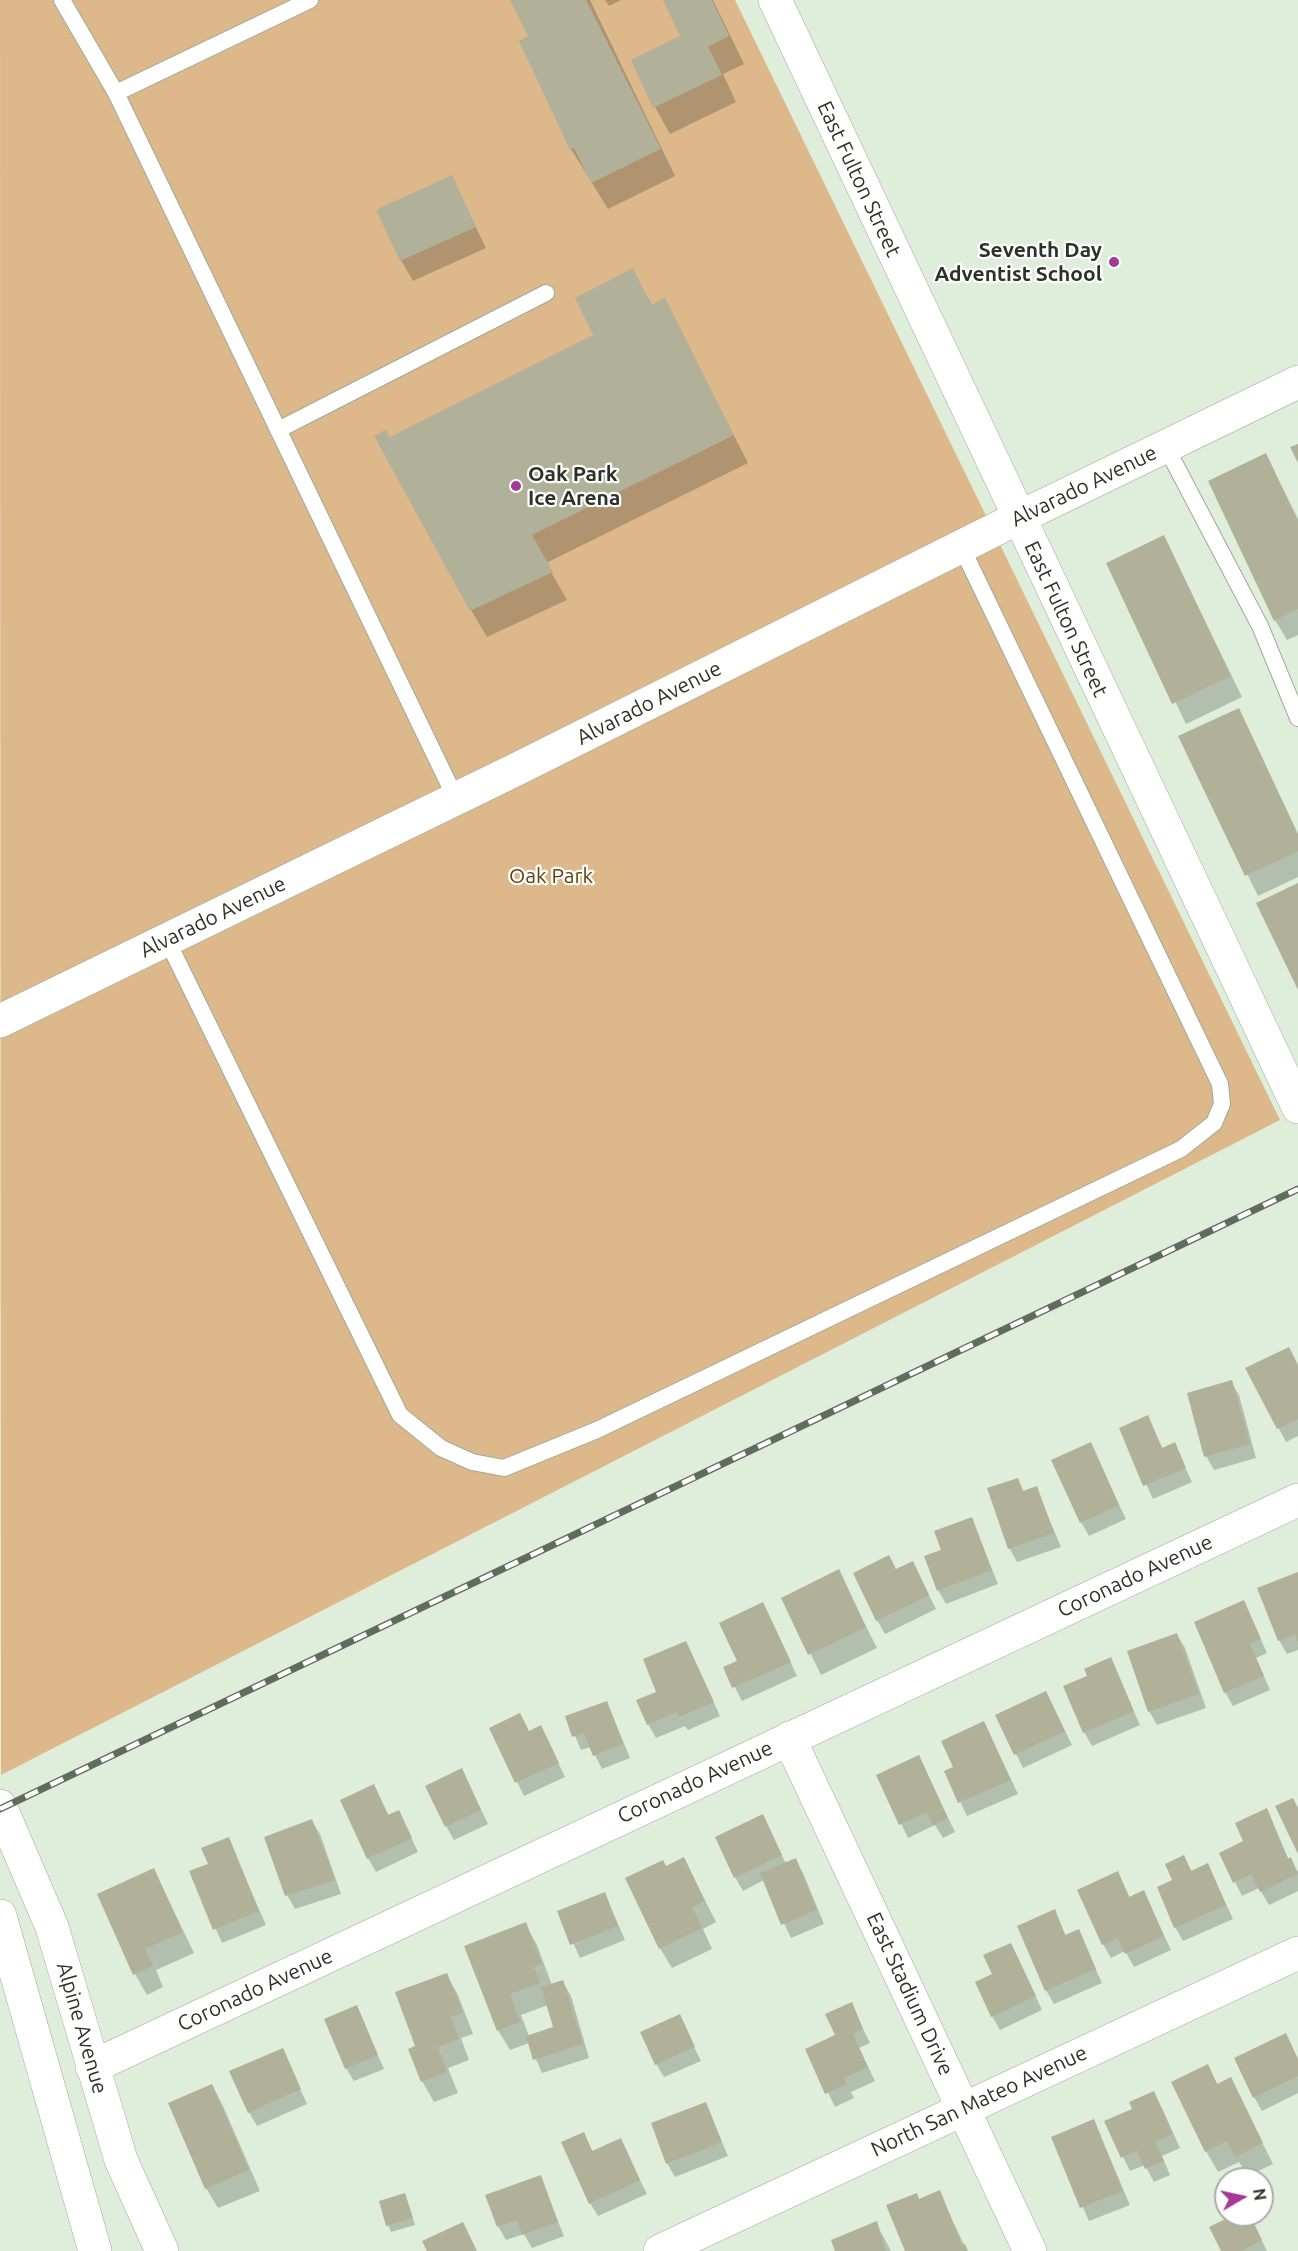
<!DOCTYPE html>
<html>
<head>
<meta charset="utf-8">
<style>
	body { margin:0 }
	#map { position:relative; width:1298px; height:2251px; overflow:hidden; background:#dfeeda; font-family:Ubuntu,sans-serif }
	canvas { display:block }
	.north { position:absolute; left:1214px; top:2167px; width:60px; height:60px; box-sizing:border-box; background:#fff; border:2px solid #abadaa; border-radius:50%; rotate:81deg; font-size:16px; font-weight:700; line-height:24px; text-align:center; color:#2c322a }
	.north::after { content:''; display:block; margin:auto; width:21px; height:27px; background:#a53898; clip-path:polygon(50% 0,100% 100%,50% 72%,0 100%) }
</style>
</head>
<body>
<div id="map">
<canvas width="1298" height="2251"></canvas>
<div class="north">N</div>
</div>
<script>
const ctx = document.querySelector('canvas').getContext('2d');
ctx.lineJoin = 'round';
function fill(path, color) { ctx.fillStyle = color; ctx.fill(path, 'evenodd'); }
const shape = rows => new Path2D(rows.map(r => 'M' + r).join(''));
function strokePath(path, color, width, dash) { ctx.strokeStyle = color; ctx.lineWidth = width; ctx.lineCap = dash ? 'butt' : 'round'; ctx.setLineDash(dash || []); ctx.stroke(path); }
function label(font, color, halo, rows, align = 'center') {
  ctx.font = font + ' Ubuntu,sans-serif'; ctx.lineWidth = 4.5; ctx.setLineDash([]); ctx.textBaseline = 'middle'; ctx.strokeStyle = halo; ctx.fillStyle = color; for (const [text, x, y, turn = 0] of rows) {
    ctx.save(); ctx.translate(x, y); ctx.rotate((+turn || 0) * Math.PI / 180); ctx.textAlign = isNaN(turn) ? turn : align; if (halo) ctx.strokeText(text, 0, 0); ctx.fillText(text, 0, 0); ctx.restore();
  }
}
const green = shape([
	[0,0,735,0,1280,1120,1,1775]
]);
const shadow = shape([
	[512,0,590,0,675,176,608,209,571,149,530,37],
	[605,0,621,0,609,6],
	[665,0,713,0,744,64,723,74,736,102,670,134,655,107,682,37],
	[451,177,486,248,413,281,401,260],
	[632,270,653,307,664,300,748,463,546,563,567,600,487,637,471,610,390,438,595,335],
	[1266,455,1298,519,1298,635,1287,640,1275,620],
	[1164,537,1242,697,1186,724,1108,563],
	[1238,710,1298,837,1298,877,1258,896,1180,737],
	[1298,1365,1298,1436,1286,1442,1247,1369],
	[1231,1382,1239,1395,1256,1458,1214,1470,1206,1456],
	[1147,1417,1163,1449,1174,1444,1192,1482,1153,1499,1121,1429],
	[1090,1444,1126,1519,1089,1536,1081,1522],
	[1017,1479,1024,1492,1036,1488,1061,1547,1017,1562,1010,1549,988,1489],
	[971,1519,998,1584,946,1604,938,1590],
	[838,1571,877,1648,821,1675,783,1598],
	[896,1571,920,1577,936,1609,885,1634,877,1620],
	[1298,1574,1298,1650,1287,1654,1279,1640],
	[1244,1602,1267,1653,1256,1658,1270,1690,1233,1706,1225,1692],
	[770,1618,797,1676,742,1701,725,1668,739,1662],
	[1177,1635,1185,1648,1206,1708,1157,1725,1149,1711],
	[693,1657,720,1716,688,1730,685,1726,656,1738,648,1724,658,1693],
	[1110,1659,1140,1725,1092,1746,1084,1732,1089,1676],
	[1046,1692,1072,1745,1023,1768,997,1716],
	[607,1702,630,1758,602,1769,591,1747,581,1750,567,1717],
	[984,1723,1018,1794,967,1816,946,1772,955,1768],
	[491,1729,530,1732,548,1741,565,1777,524,1796],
	[918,1757,955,1832,943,1838,935,1825,908,1838,878,1775],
	[469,1784,488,1824,454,1840,446,1826],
	[374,1786,389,1816,399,1812,418,1852,376,1872,368,1858],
	[1266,1810,1289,1860,1298,1872,1298,1891,1269,1905,1259,1888,1242,1896,1221,1854,1245,1842],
	[763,1816,786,1864,795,1860,803,1873,824,1924,791,1938,764,1880,743,1891,735,1877],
	[312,1821,320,1834,341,1894,295,1909,287,1895],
	[228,1839,266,1925,222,1943,191,1872,210,1864],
	[1184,1857,1192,1872,1208,1865,1233,1919,1183,1941,1175,1927,1174,1881],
	[684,1859,716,1922,703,1929,712,1949,672,1968,660,1948,665,1867],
	[154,1870,194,1953,156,1970,163,1987,147,1995,135,1974],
	[1118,1873,1130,1898,1144,1892,1171,1950,1134,1967,1125,1951,1111,1958,1103,1944],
	[605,1894,625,1940,580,1958,559,1912],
	[1054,1911,1066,1936,1078,1931,1102,1983,1054,2004,1046,1990],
	[525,1924,537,1945,552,1985,563,1982,571,1996,589,2058,542,2073,529,2043,510,2050,498,2030],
	[548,2005,554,2028,529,2036,521,2015],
	[1018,1958,1042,2010,1000,2030,992,2016,994,1975],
	[446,1974,458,1995,473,2034,461,2038,469,2060,448,2068,458,2093,434,2102,422,2081,417,2047],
	[851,2004,870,2043,859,2048,875,2081,851,2092,854,2098,835,2107,807,2049,837,2036],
	[356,2007,384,2069,354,2081,346,2068],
	[679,2016,701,2061,664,2077,656,2064],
	[282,2050,307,2104,257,2126,249,2112],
	[1298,2059,1298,2093,1262,2111,1254,2097],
	[1207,2066,1218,2085,1230,2079,1273,2164,1248,2176,1239,2162,1218,2172,1206,2151],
	[212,2085,223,2106,260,2191,218,2208,206,2188],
	[705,2103,728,2156,675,2177,667,2163],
	[1161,2106,1180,2148,1162,2156,1170,2175,1154,2182,1145,2165,1130,2171,1106,2122],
	[1094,2121,1130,2205,1089,2221,1053,2138],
	[584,2134,593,2152,620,2140,647,2194,598,2216,590,2203],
	[540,2177,564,2236,532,2248,524,2234,506,2240,498,2226],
	[939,2192,967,2251,906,2251,919,2200],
	[405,2195,415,2225,391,2232,388,2225],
	[1237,2215,1249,2215,1267,2251,1222,2251],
	[876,2223,891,2251,837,2251]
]);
const building = shape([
	[510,0,586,0,661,149,591,183,574,148,570,150,519,41,528,36],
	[663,0,712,0,729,36,708,47,722,75,653,108,631,60,680,36],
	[452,175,476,227,400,261,376,210],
	[633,268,651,305,665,298,734,435,532,535,553,572,470,611,374,436,386,430,390,437,593,335,575,298],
	[1298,444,1298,463,1290,447],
	[1266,453,1298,521,1298,609,1274,621,1208,481],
	[1164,535,1231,676,1172,704,1106,563],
	[1239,708,1298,834,1298,851,1245,876,1178,736],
	[1298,883,1298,990,1256,903],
	[1289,1347,1298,1365,1298,1419,1277,1429,1245,1368],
	[1232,1380,1250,1444,1204,1457,1187,1393],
	[1148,1415,1162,1448,1175,1442,1186,1468,1143,1486,1119,1428],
	[1091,1442,1119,1505,1080,1523,1051,1460],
	[1018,1478,1023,1491,1037,1486,1054,1533,1008,1549,987,1488],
	[972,1517,992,1570,937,1591,924,1556,941,1550,934,1531],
	[889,1555,896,1569,913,1561,929,1595,876,1621,853,1573],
	[839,1569,866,1627,808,1655,781,1598],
	[1298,1572,1298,1642,1295,1634,1278,1641,1257,1588],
	[1244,1600,1261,1639,1250,1644,1264,1676,1224,1693,1194,1622],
	[763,1602,791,1662,732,1688,723,1667,737,1661,719,1623],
	[1177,1633,1199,1694,1148,1712,1127,1651],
	[686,1641,714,1702,679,1717,677,1712,647,1725,636,1700,656,1692,643,1659],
	[1111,1657,1134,1711,1083,1733,1063,1686,1087,1676,1084,1669],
	[1046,1691,1065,1731,1014,1755,995,1715],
	[607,1701,623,1744,593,1756,584,1733,572,1737,565,1716],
	[520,1713,529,1731,541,1725,559,1763,515,1783,489,1728],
	[984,1721,1011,1780,958,1803,944,1771,953,1767,941,1741],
	[919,1755,948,1818,933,1825,927,1812,899,1825,876,1775],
	[462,1768,481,1810,445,1827,425,1786],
	[374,1784,388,1815,399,1810,412,1838,367,1859,340,1800],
	[1293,1798,1298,1808,1298,1854,1275,1806],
	[1267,1808,1288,1859,1291,1857,1298,1874,1260,1892,1251,1874,1233,1883,1219,1853,1243,1841,1235,1823],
	[763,1814,782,1855,734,1878,715,1837],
	[312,1819,335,1880,285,1896,264,1837],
	[229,1837,259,1911,213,1930,189,1871,208,1864,201,1848],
	[1184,1855,1191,1871,1208,1863,1226,1905,1174,1928,1157,1887,1172,1880,1165,1864],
	[684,1857,705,1901,692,1907,702,1928,659,1949,625,1878,663,1860,666,1866],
	[796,1858,817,1910,781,1925,760,1873],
	[154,1868,183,1932,145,1949,153,1966,133,1975,97,1894],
	[1118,1871,1129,1897,1144,1890,1164,1936,1125,1954,1118,1938,1102,1945,1077,1890],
	[605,1892,618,1926,570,1945,557,1911],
	[1055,1909,1065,1935,1079,1929,1096,1969,1045,1991,1017,1926],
	[526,1922,542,1964,534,1967,540,1983,510,1994,520,2022,497,2031,464,1946],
	[1011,1943,1036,1996,991,2017,975,1982,992,1974,983,1955],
	[447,1973,463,2013,451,2017,459,2039,438,2047,447,2072,421,2082,408,2049,415,2046,395,1992],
	[563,1980,583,2044,533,2060,526,2036,553,2027,541,1987],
	[852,2002,863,2029,853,2034,868,2067,844,2078,847,2084,825,2094,805,2049,835,2035,825,2014],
	[357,2005,378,2055,345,2069,324,2019],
	[680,2014,695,2047,655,2065,640,2032],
	[1286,2033,1298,2059,1298,2076,1253,2098,1234,2058],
	[283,2048,301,2089,248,2113,229,2071],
	[1208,2064,1217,2084,1231,2077,1263,2143,1235,2157,1227,2141,1205,2152,1171,2082],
	[212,2084,249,2170,205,2189,168,2103],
	[1154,2091,1173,2134,1155,2142,1164,2161,1145,2169,1137,2151,1121,2158,1104,2121,1132,2109,1129,2102],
	[706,2102,722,2142,666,2164,651,2123],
	[1094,2119,1123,2191,1080,2208,1051,2137],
	[584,2132,592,2151,621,2138,640,2180,589,2204,561,2142],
	[541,2175,558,2222,522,2235,517,2220,497,2227,485,2195],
	[940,2190,962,2245,965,2244,968,2251,905,2251,886,2205,917,2193,919,2199],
	[405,2193,413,2218,386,2226,379,2201],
	[1234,2215,1250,2215,1262,2240,1241,2251,1221,2251,1209,2227],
	[877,2221,886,2251,835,2251,831,2240],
	[463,2222,477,2251,427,2251,422,2241]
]);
const lane = shape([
	[62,0,116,93],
	[310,0,116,93,456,799],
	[278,430,546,293],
	[1166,447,1260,626,1298,718],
	[167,940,400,1415,441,1448,472,1462,504,1468,597,1430,1181,1149,1214,1123,1222,1104,1220,1084,961,546]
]);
const street = shape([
	[775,0,1298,1107],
	[0,1021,517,769,1018,518,1298,382],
	[789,1738,1030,2251],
	[92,2067,1298,1500],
	[660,2251,1298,1953]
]);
const secondary = shape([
	[0,1806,52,1927,121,2160,162,2251],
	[0,1916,95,2251]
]);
const rail = shape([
	[0,1809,1298,1189]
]);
const markers = [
	[1114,262,6,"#a53898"],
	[516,486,6,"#a53898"]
];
const streetNames = [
	["East Fulton Street",859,179,65],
	["Alvarado Avenue",1084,486,-26],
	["East Fulton Street",1066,619,65],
	["Alvarado Avenue",649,703,-27],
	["Alvarado Avenue",213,917,-26],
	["Coronado Avenue",1135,1576,-25],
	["Coronado Avenue",695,1782,-25],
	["Coronado Avenue",255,1990,-25],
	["East Stadium Drive",910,1994,65],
	["Alpine Avenue",82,2028,74],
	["North San Mateo Avenue",979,2101,-25]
];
const poiNames = [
	["Seventh Day",1102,250],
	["Adventist School",1102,274],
	["Oak Park",528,474,"left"],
	["Ice Arena",528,498,"left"]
];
const parkNames = [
	["Oak Park",551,876]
];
fill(green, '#ddb88b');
fill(shadow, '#0003');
fill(building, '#b1b099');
strokePath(lane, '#9dab98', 18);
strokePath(street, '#9dab98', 34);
strokePath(secondary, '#9dab98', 34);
strokePath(lane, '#fff', 16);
strokePath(street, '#fff', 33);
strokePath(secondary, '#fff', 33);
strokePath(rail, '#626b5f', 7);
strokePath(rail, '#fff', 4.5, [14]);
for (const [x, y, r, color] of markers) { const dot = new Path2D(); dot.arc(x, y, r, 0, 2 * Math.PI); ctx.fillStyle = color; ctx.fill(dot); strokePath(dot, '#fff', 2); }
label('21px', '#2c322a', '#fff', streetNames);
label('bold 21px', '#2c322a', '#fff', poiNames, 'right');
label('21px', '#62410e', '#fff', parkNames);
</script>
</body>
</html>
